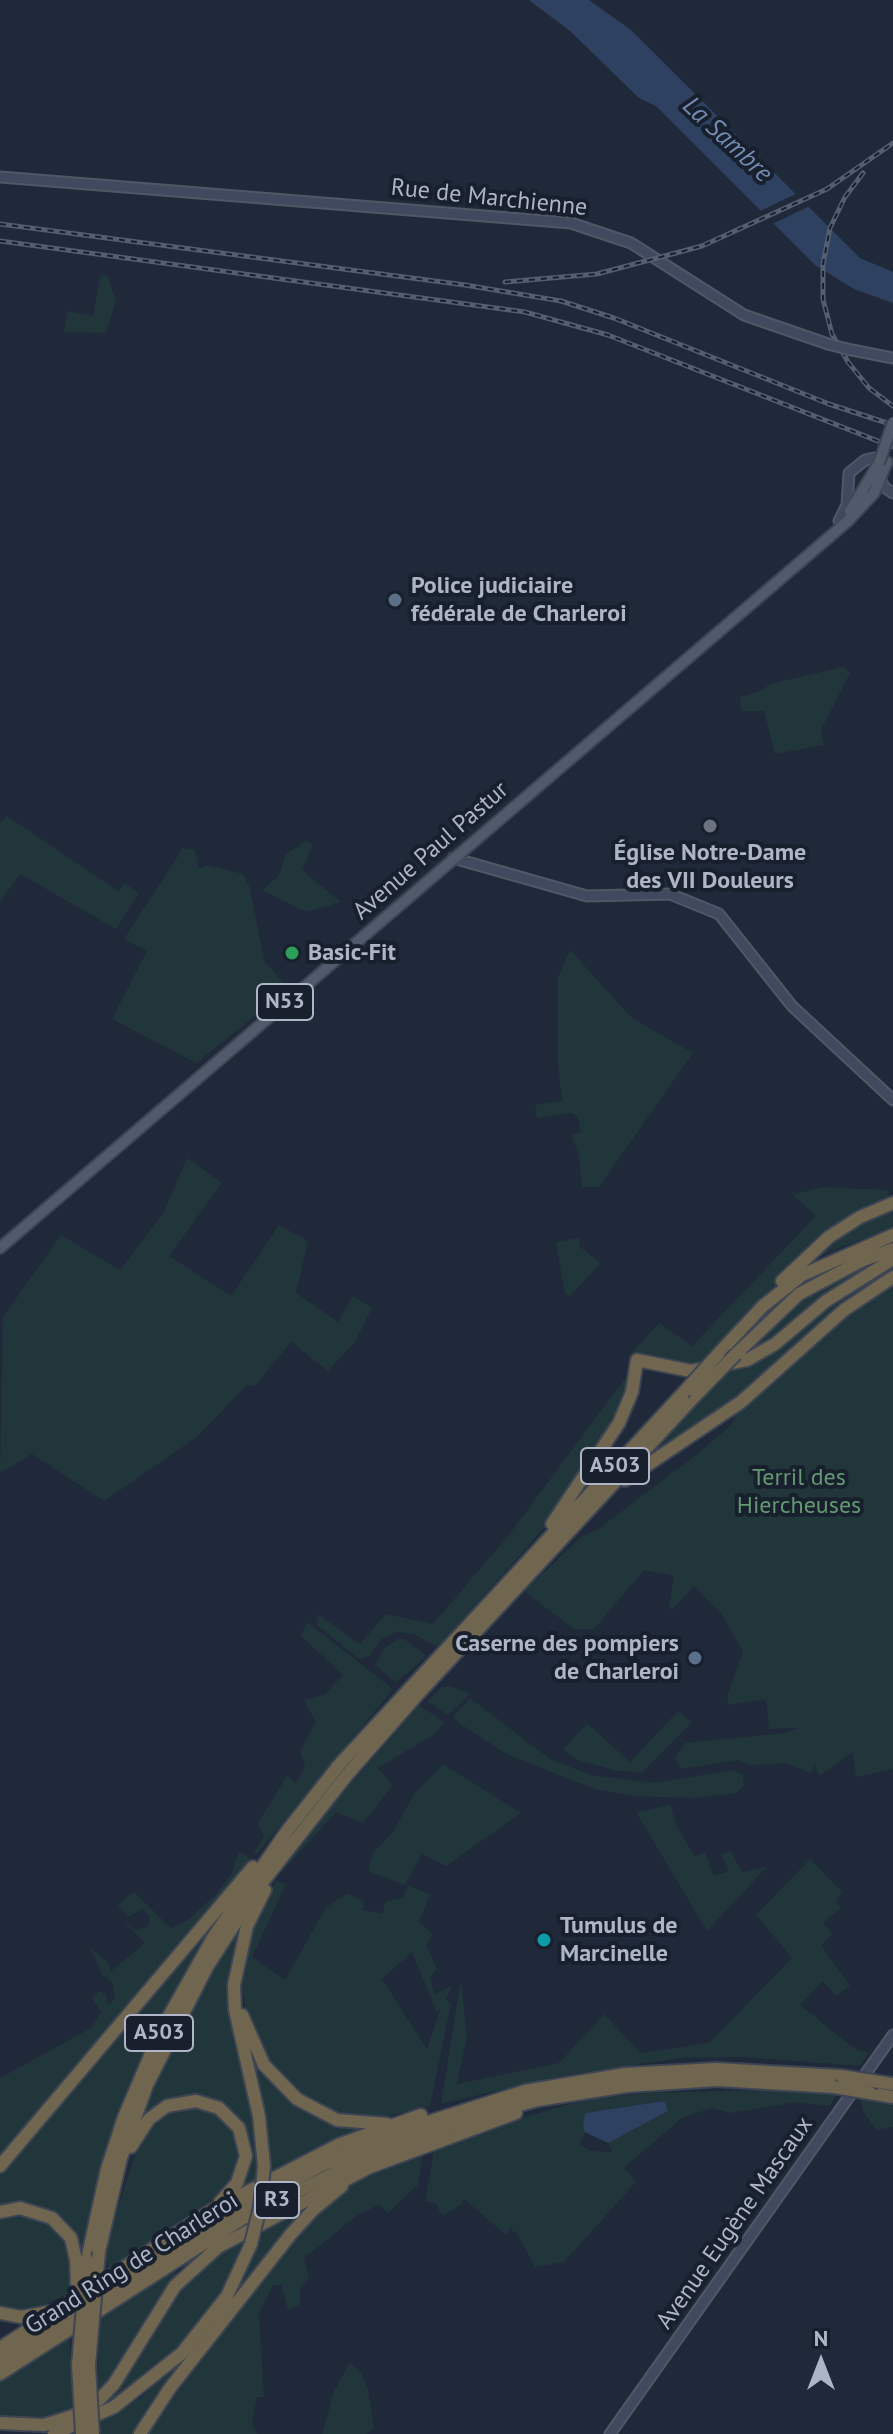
<!DOCTYPE html>
<html>
<head>
<meta charset="utf-8">
<style>
	body { margin:0 }
	#map { position:relative; width:893px; height:2434px; overflow:hidden; background:#1f2939; font-family:"PT Sans",sans-serif }
	canvas { display:block }
	.north { position:absolute; left:781px; top:2322px; width:80px; height:80px; -webkit-text-stroke:6px #18202e; paint-order:stroke; rotate:0deg; font-size:22px; font-weight:700; line-height:32px; text-align:center; color:#adb5c6 }
	.north::after { content:''; display:block; margin:auto; width:28px; height:36px; background:#adb5c6; clip-path:polygon(50% 0,100% 100%,50% 72%,0 100%) }
</style>
</head>
<body>
<div id="map">
<canvas width="893" height="2434"></canvas>
<div class="north">N</div>
</div>
<script>
const ctx = document.querySelector('canvas').getContext('2d');
ctx.lineJoin = 'round';
function fill(path, color) { ctx.fillStyle = color; ctx.fill(path, 'evenodd'); }
const shape = rows => new Path2D(rows.map(r => 'M' + r).join(''));
function strokePath(path, color, width, dash) { ctx.strokeStyle = color; ctx.lineWidth = width; ctx.lineCap = dash ? 'butt' : 'round'; ctx.setLineDash(dash || []); ctx.stroke(path); }
function label(font, color, halo, rows, align = 'center') {
  ctx.font = font + ' "PT Sans",sans-serif'; ctx.lineWidth = 8; ctx.setLineDash([]); ctx.textBaseline = 'middle'; ctx.strokeStyle = halo; ctx.fillStyle = color; for (const [text, x, y, turn = 0] of rows) {
    ctx.save(); ctx.translate(x, y); ctx.rotate((+turn || 0) * Math.PI / 180); ctx.textAlign = isNaN(turn) ? turn : align; if (halo) ctx.strokeText(text, 0, 0); ctx.fillText(text, 0, 0); ctx.restore();
  }
}
const green = shape([
	[101,275,108,277,116,300,106,333,64,332,68,311,93,316],
	[843,667,850,673,821,730,824,745,775,754,764,711,741,711,740,697,761,691,770,684],
	[7,816,118,891,125,883,139,893,116,929,20,874,0,902,0,823],
	[307,840,313,845,302,870,341,902,306,912,262,890,279,876,285,855],
	[183,848,195,850,199,869,207,865,243,874,249,886,265,962,289,989,196,1063,112,1019,147,951,124,939],
	[570,950,632,1018,693,1053,599,1187,582,1187,579,1156,571,1134,581,1132,578,1117,572,1113,537,1118,535,1105,562,1101,558,1064,558,977],
	[187,1158,222,1183,169,1256,231,1296,279,1225,308,1241,296,1293,338,1322,353,1296,372,1308,355,1342,328,1371,291,1342,255,1386,247,1385,197,1437,104,1501,32,1454,0,1473,3,1317,61,1235,120,1270,164,1212],
	[821,1187,888,1190,890,1199,809,1249,698,1366,629,1356,659,1323,692,1346,816,1216,793,1195],
	[893,1209,893,1229,830,1251,805,1267,818,1252,856,1224],
	[580,1238,579,1246,601,1263,570,1296,565,1294,556,1242],
	[893,1253,778,1338,743,1356,807,1294],
	[893,1263,893,1272,860,1292,738,1400,634,1469,730,1370,753,1363,866,1277],
	[893,1277,893,1769,856,1777,853,1752,819,1776,815,1764,810,1773,787,1763,752,1765,738,1760,681,1769,675,1758,685,1743,784,1733,800,1728,769,1729,766,1699,729,1705,727,1696,743,1652,722,1615,694,1586,672,1610,669,1607,674,1576,644,1570,594,1629,574,1629,524,1591,582,1536,597,1530,695,1456,731,1425,741,1402],
	[624,1380,630,1382,624,1409,580,1477,543,1529,443,1642,435,1646,414,1634,395,1632,382,1639,370,1656,359,1659,317,1625,317,1614,360,1644,386,1614,433,1624,508,1536],
	[307,1622,393,1689,257,1854,254,1853,264,1837,258,1823,287,1776,296,1783,305,1766,300,1751,316,1722,304,1700,324,1695,343,1675,301,1636],
	[397,1639,404,1639,425,1654,424,1659,396,1682,375,1665,383,1650],
	[451,1686,470,1694,448,1715,427,1701,442,1687],
	[470,1698,550,1759,590,1775,654,1783,733,1770,742,1774,744,1785,737,1793,691,1798,634,1796,595,1789,508,1755,459,1723,453,1717],
	[419,1705,444,1722,436,1733,378,1768,393,1785,363,1823,336,1812,279,1875,341,1795],
	[678,1711,692,1722,642,1772,617,1771,578,1760,563,1750,587,1723,630,1762],
	[443,1764,521,1813,446,1866,422,1854,405,1885,368,1871,373,1853,393,1832,414,1794],
	[670,1805,677,1826,694,1856,705,1853,714,1876,729,1871,721,1854,730,1851,742,1872,767,1867,707,1931,636,1812],
	[239,1851,251,1859,0,2158,0,2078,91,2028,101,2013,92,1998,99,1991,106,1994,108,2005,115,1999,113,1983,102,1975,90,1947,109,1964,111,1971,145,1943,116,1913,135,1930,148,1927,150,1916,142,1909,128,1917,118,1905,134,1892,172,1929,189,1919,215,1895,232,1873],
	[810,1859,842,1892,836,1901,841,1908,823,1923,833,1934,821,1945,850,1986,836,1996,823,1981,800,2005,855,2049,869,2053,860,2066,743,2057,680,2058,561,2076,441,2104,461,1980,467,2037,457,2084,559,2063,604,2014,641,2053,709,2043,792,1958,756,1915],
	[276,1881,286,1884,252,1957,285,1980,325,1909,333,1902,349,1893,364,1902,363,1910,382,1914,386,1901,403,1898,408,1886,430,1894,419,1922,433,1934,426,1945,437,1969,430,1977,434,1994,452,1986,446,2000,451,2004,430,2106,375,2119,346,2116,321,2108,304,2097,268,2062,246,2014,242,1983,244,1955,257,1915],
	[412,1952,437,2012,441,2008,427,2049,382,1979],
	[204,1929,207,1935,148,2042,123,2104,98,2179,82,2259,47,2210,24,2204,0,2208,0,2173],
	[236,1932,239,1936,231,1973,253,2108,259,2174,251,2168,259,2178,236,2191,245,2135,195,2097,137,2126,196,1999],
	[250,2046,289,2097,371,2127,271,2172,262,2105,247,2048],
	[794,2089,837,2094,830,2106,797,2102,730,2113,713,2108,683,2117,624,2168,636,2182,564,2262,535,2267,516,2231,512,2232,512,2226,506,2235,464,2199,461,2205,442,2216,436,2204,425,2201,435,2146,477,2130,589,2099,649,2093],
	[664,2101,668,2111,608,2143,612,2152,591,2151,580,2144,585,2132],
	[860,2098,893,2106,893,2127,876,2130,863,2111],
	[192,2105,215,2112,233,2129,240,2155,231,2183,209,2205,110,2268,105,2260,109,2235,140,2140,163,2113],
	[423,2151,418,2185,388,2213,379,2205,359,2214,304,2258,309,2277,300,2288,300,2304,288,2310,281,2285,273,2285,259,2314,264,2397,257,2397,252,2423,257,2434,145,2434,320,2207,350,2184],
	[313,2200,136,2434,100,2434,101,2420,139,2399,179,2362,214,2322,240,2279,266,2225],
	[20,2213,49,2221,68,2249,70,2293,35,2309,10,2309,0,2306,0,2218],
	[248,2235,222,2295,188,2341,161,2369,102,2406,129,2371,186,2280,210,2258],
	[176,2269,176,2277,139,2335,101,2391,98,2389,99,2319],
	[69,2334,73,2411,38,2421,0,2417,0,2382],
	[350,2363,361,2373,368,2390,374,2428,367,2434,322,2434,334,2391]
]);
const water = shape([
	[529,0,589,0,631,30,860,258,893,272,893,303,854,289,815,265,656,106,639,98,570,31],
	[665,2101,668,2111,608,2143,585,2132,583,2125,585,2113]
]);
const pier = shape([
	[800,192,812,205,768,226,756,213]
]);
const secondary = shape([
	[0,177,571,223,631,243,744,315,828,344],
	[847,349,893,358],
	[879,475,884,487,893,493],
	[839,521,847,505,849,473,865,460,874,458],
	[453,858,587,896,670,894,719,914,792,1006,893,1100],
	[610,2434,893,2035]
]);
const primary = shape([
	[850,511,879,463],
	[0,1248,848,521,874,493,887,462]
]);
const highway = shape([
	[782,1281,829,1237,860,1217,893,1203],
	[719,1353,763,1306,802,1275,893,1235],
	[736,1354,799,1294,861,1261,893,1249],
	[625,1480,741,1402,844,1310,893,1277],
	[552,1524,619,1423,632,1392,637,1360,691,1371,747,1360,775,1344,826,1301,893,1259],
	[242,2015,264,2065,297,2099,337,2120,387,2124],
	[879,2082,893,2084],
	[870,2093,893,2097],
	[131,2147,149,2119,167,2106,196,2101,219,2108,239,2128,246,2156,237,2183,220,2202],
	[0,2166,253,1867],
	[264,2166,259,2116,235,2010,234,1985,247,1926,265,1890],
	[0,2212,20,2208,52,2218,71,2238,76,2260],
	[99,2252,121,2158,147,2085,207,1967,258,1888,347,1775,420,1692,696,1395],
	[87,2260,107,2169,124,2117,160,2032,214,1936,287,1831,339,1765,683,1393],
	[0,2313,21,2317,48,2312],
	[0,2348,212,2210,338,2145,421,2115],
	[0,2361,237,2210,322,2165,412,2127,525,2091,625,2074,716,2069,841,2076],
	[0,2374,242,2219,370,2155,454,2123,538,2100,627,2086,717,2080,834,2087],
	[0,2423,44,2425,73,2416,100,2399,114,2384,175,2286,218,2247,370,2167,516,2113],
	[54,2434,114,2407,182,2353,227,2296,251,2244],
	[140,2434,170,2388,291,2234,313,2210,342,2186]
]);
const rail = shape([
	[863,173,845,197,830,228,823,264,823,299,832,334,848,362,869,388,893,406],
	[0,224,465,285,561,301,614,318,829,404,893,425],
	[0,241,525,312,608,335,893,447],
	[505,282,597,274,702,246,827,189,893,143]
]);
const secondaryBridge = shape([
	[828,344,847,349]
]);
const primaryBridge = shape([
	[879,463,893,422]
]);
const highwayBridge = shape([
	[683,1393,719,1353],
	[696,1395,736,1354],
	[841,2076,879,2082],
	[834,2087,870,2093],
	[251,2244,260,2207,264,2166],
	[76,2260,77,2286],
	[82,2434,78,2365,87,2260],
	[93,2434,89,2365,99,2252]
]);
const markers = [
	[395,600,8,"#5c6f8a"],
	[710,826,8,"#6b7280"],
	[292,953,8,"#2e9e5b"],
	[695,1658,8,"#5c6f8a"],
	[544,1940,8,"#0f9aa8"]
];
const shields = [
	[285,1002,56],
	[615,1466,68],
	[159,2033,68],
	[277,2200,44]
];
const shieldNames = [
	["N53",285,1002],
	["A503",615,1466],
	["A503",159,2033],
	["R3",277,2200]
];
const streetNames = [
	["Rue de Marchienne",489,198,6],
	["Avenue Paul Pastur",431,851,-41],
	["Avenue Eugène Mascaux",735,2223,-55],
	["Grand Ring de Charleroi",132,2264,-32]
];
const poiNames = [
	["Police judiciaire",411,586],
	["fédérale de Charleroi",411,614],
	["Église Notre-Dame",710,853,"center"],
	["des VII Douleurs",710,881,"center"],
	["Basic-Fit",308,953],
	["Caserne des pompiers",679,1644,"right"],
	["de Charleroi",679,1672,"right"],
	["Tumulus de",560,1926],
	["Marcinelle",560,1954]
];
const parkNames = [
	["Terril des",799,1478],
	["Hiercheuses",799,1506]
];
const waterNames = [
	["La Sambre",727,140,43]
];
fill(green, '#21363a');
fill(water, '#2f4160');
fill(pier, '#1f2939');
strokePath(secondary, '#505867', 13);
strokePath(primary, '#3c4453', 14);
strokePath(highway, '#3d4554', 16);
strokePath(secondary, '#40495d', 9);
strokePath(primary, '#505a6a', 10);
strokePath(highway, '#70654f', 12);
strokePath(rail, '#545e71', 5);
strokePath(rail, '#18202e', 2, [6]);
strokePath(secondaryBridge, '#505867', 13, []);
strokePath(primaryBridge, '#3c4453', 14, []);
strokePath(highwayBridge, '#3d4554', 16, []);
strokePath(secondaryBridge, '#40495d', 9);
strokePath(primaryBridge, '#505a6a', 10);
strokePath(highwayBridge, '#70654f', 12);
for (const [x, y, r, color] of markers) { const dot = new Path2D(); dot.arc(x, y, r, 0, 2 * Math.PI); ctx.fillStyle = color; ctx.fill(dot); strokePath(dot, '#18202e', 3); }
for (const [x, y, w] of shields) { const box = new Path2D(); box.roundRect(x - w / 2, y - 18, w, 36, 6); ctx.fillStyle = '#18202e'; ctx.fill(box); strokePath(box, '#adb5c6', 2); }
label('bold 22px', '#adb5c6', null, shieldNames);
label('24px', '#adb5c6', '#18202e', streetNames);
label('bold 24px', '#adb5c6', '#18202e', poiNames, 'left');
label('24px', '#639872', '#18202e', parkNames);
label('italic 26px', '#738ab1', '#18202e', waterNames);
</script>
</body>
</html>
